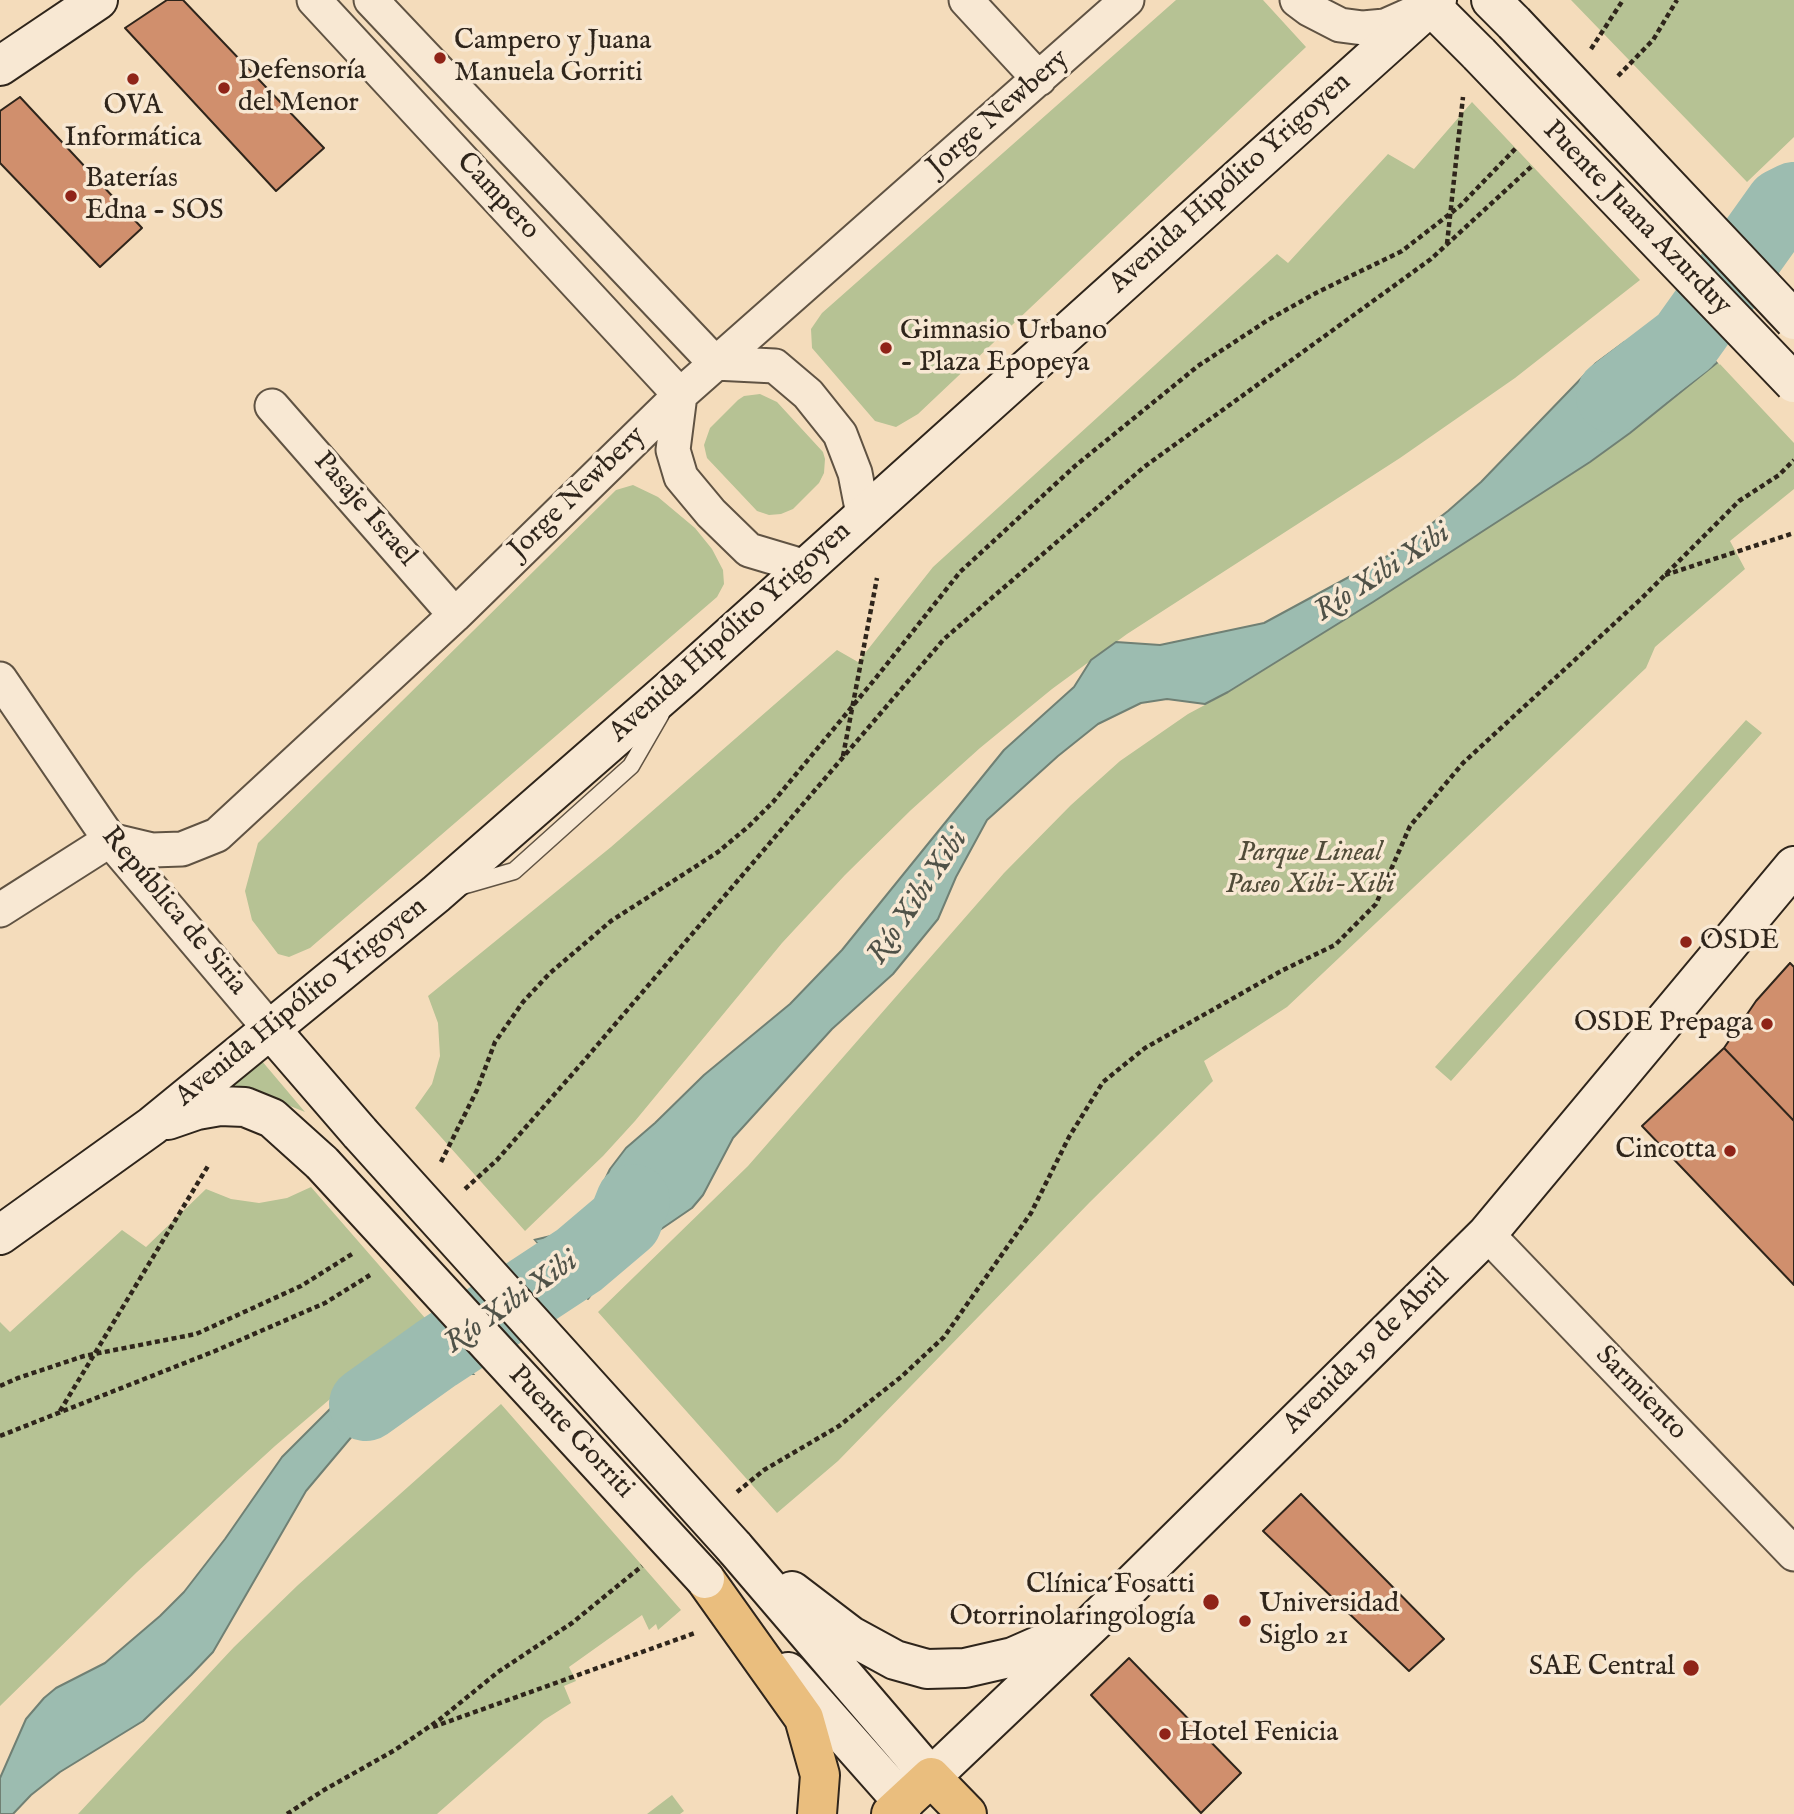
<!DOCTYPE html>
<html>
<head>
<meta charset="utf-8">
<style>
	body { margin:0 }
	canvas { display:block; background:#f4dcbb }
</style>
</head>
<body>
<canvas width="1794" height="1814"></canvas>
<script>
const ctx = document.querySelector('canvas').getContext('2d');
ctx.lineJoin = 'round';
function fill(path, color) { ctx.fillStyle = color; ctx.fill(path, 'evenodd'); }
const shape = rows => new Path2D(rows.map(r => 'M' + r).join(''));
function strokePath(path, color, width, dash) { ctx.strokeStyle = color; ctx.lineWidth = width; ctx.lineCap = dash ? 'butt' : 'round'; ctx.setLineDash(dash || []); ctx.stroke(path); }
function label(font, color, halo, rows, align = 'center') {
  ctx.font = font + ' "IM FELL English",serif'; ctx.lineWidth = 7; ctx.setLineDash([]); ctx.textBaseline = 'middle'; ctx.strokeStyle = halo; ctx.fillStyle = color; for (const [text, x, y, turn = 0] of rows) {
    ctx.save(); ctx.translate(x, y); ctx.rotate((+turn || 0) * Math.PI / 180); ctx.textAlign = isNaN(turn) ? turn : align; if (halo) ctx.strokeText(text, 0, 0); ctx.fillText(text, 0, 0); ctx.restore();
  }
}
const green = shape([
	[1176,0,1263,0,1306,47,918,414,896,427,875,421,812,348,811,329,822,313],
	[1571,0,1794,0,1794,137,1747,182],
	[1472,102,1640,280,1515,378,1400,458,1127,634,1052,689,980,748,911,810,845,875,782,943,635,1121,603,1156,525,1231,415,1108,432,1084,440,1056,438,1023,428,996,611,847,837,650,858,662,933,567,1277,254,1288,263,1388,154,1414,169],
	[1718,362,1794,443,1794,489,1730,541,1745,569,1655,647,1646,668,1287,1007,1204,1061,1213,1081,1090,1202,838,1461,777,1513,598,1312,748,1166,1004,873,1071,805,1120,761,1188,714,1229,692,1373,602,1536,497,1630,433],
	[760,394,777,402,823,452,825,459,824,473,819,483,793,509,781,514,769,515,757,511,707,458,706,454,704,445,710,428,738,400,744,396],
	[633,485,658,497,695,528,712,549,723,570,724,584,717,597,310,948,289,957,278,954,252,920,245,891,258,843,616,490],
	[1746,720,1762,733,1451,1081,1435,1067],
	[256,1054,305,1112,258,1093,201,1095],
	[311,1187,425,1318,275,1446,137,1572,0,1706,0,1322,10,1332,122,1230,146,1247,206,1189,231,1199,259,1203,287,1198],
	[501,1404,681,1610,658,1630,656,1624,649,1630,642,1615,569,1667,576,1681,564,1686,571,1703,544,1720,437,1814,78,1814,234,1647,298,1585],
	[672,1795,684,1811,680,1814,647,1814]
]);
const water = shape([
	[1794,170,1794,233,1756,192,1794,170],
	[1674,316,1718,362,1630,433,1590,462,1373,602,1228,692,1205,704,1167,699,1141,703,1098,724,1058,756,987,820,956,877,938,919,893,974,832,1029,733,1138,703,1195,692,1208,651,1236,631,1245,617,1260,588,1299,534,1240,559,1234,572,1227,590,1211,610,1169,626,1148,655,1123,704,1075,790,1004,842,950,1004,750,1074,687,1091,660,1116,642,1160,645,1264,623,1395,552,1448,511,1481,482,1596,363,1623,343,1674,316],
	[439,1334,475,1374,443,1374,391,1400,377,1411,359,1428,306,1491,213,1652,191,1675,143,1721,60,1772,31,1795,13,1814,0,1814,0,1778,26,1719,44,1698,56,1688,105,1663,160,1616,184,1592,225,1539,282,1457,340,1399,413,1339,439,1334]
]);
const pier = shape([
	[1753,190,1794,232,1794,236,1753,195],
	[1674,313,1720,360,1720,365,1672,314],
	[532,1238,589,1303,585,1302,532,1242],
	[437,1331,442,1332,477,1372,477,1377]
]);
const river = shape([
	[1613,396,1685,341,1782,205,1794,199],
	[366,1404,436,1354,579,1260,625,1221,633,1201]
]);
const building = shape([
	[167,0,183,0,324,148,276,191,125,28,167,0],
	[20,97,142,228,100,267,0,163,0,111,20,97],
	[1790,963,1794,967,1794,1121,1724,1048,1756,1001,1790,963],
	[1724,1048,1794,1121,1794,1285,1642,1126,1724,1048],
	[1301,1494,1444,1639,1409,1671,1263,1531,1301,1494],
	[1129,1658,1241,1773,1201,1813,1091,1695,1129,1658]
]);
const path = shape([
	[1591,49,1623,0],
	[1618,76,1653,40,1677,0],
	[1447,244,1463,97],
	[1665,575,1794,533],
	[843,756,877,578],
	[441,1162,477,1090,495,1042,523,1002,549,974,611,921,718,852,749,826,773,802,875,679,960,572,1075,466,1198,366,1268,320,1316,293,1402,251,1460,206,1516,148],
	[465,1189,497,1160,582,1063,944,639,1144,467,1431,259,1532,166],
	[0,1386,18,1378,84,1356,196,1334,301,1286,352,1254],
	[60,1411,208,1166],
	[0,1436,215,1351,325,1303,370,1275],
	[737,1492,764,1470,839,1426,901,1377,944,1337,1031,1213,1069,1137,1103,1082,1145,1048,1283,970,1335,945,1376,904,1410,826,1463,763,1642,598,1739,501,1779,475,1794,460],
	[433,1727,695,1633],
	[287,1814,324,1790,395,1750,439,1720,498,1672,572,1623,642,1566]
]);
const lane = shape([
	[462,886,514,871,631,766,661,714]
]);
const street = shape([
	[314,0,680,395],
	[371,0,715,363],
	[966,0,1039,79],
	[1297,0,1309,9,1340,25,1363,28,1385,26,1421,10],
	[715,363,775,366,808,394,840,434,855,473,863,514],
	[680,395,673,450,681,477,711,513,749,550,806,567],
	[272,406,455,615],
	[0,679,110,840,271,1030],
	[0,910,110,840,152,850,182,849,217,835,455,615,680,395,1127,0],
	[1487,1234,1794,1554]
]);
const secondary = shape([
	[1491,0,1514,23],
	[1431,6,1479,54],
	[0,66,98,0],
	[271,1030,360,1133],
	[168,1120,197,1110,220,1106,245,1107,272,1118,322,1163],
	[0,1235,152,1126,436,894,682,679,1437,0],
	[734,1547,931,1777,1095,1621,1487,1234,1794,866],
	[792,1591,851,1636,895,1660,927,1669,965,1668,1013,1657,1070,1632],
	[788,1672,904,1803]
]);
const primary = shape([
	[705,1579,804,1718,820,1775,817,1814],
	[891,1814,931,1777,967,1814]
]);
const secondaryBridge = shape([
	[1514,23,1794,320],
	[1479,54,1794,383],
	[360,1133,734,1547],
	[322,1163,705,1579]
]);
const markers = [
	[440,58,7,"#8f2418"],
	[133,79,7,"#8f2418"],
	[224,88,7,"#8f2418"],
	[71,196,7,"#8f2418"],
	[886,348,7,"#8f2418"],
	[1686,942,7,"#8f2418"],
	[1767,1024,7,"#8f2418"],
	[1730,1151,7,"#8f2418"],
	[1211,1602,9,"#8f2418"],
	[1245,1621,7,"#8f2418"],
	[1691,1668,9,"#8f2418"],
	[1165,1734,7,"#8f2418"]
];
const poiNames = [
	["Campero y Juana",454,42],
	["Manuela Gorriti",454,74],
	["Defensoría",238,72],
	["del Menor",238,104],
	["OVA",133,107,"center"],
	["Informática",133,139,"center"],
	["Baterías",85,180],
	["Edna - SOS",85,212],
	["Gimnasio Urbano",900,332],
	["- Plaza Epopeya",900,364],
	["OSDE",1700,942],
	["OSDE Prepaga",1753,1024,"right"],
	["Cincotta",1716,1151,"right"],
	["Clínica Fosatti",1195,1586,"right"],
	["Otorrinolaringología",1195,1618,"right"],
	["Universidad",1259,1605],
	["Siglo 21",1259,1637],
	["SAE Central",1675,1668,"right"],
	["Hotel Fenicia",1179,1734]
];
const streetNames = [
	["Jorge Newbery",999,114,-41],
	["Avenida Hipólito Yrigoyen",1231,184,-42],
	["Campero",497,197,47],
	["Puente Juana Azurduy",1636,219,46],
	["Jorge Newbery",578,494,-44],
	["Pasaje Israel",364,510,49],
	["Avenida Hipólito Yrigoyen",731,633,-42],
	["República de Siria",173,912,50],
	["Avenida Hipólito Yrigoyen",302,1003,-39],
	["Avenida 19 de Abril",1367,1352,-45],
	["Sarmiento",1640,1394,46],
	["Puente Gorriti",570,1433,47]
];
const parkNames = [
	["Parque Lineal",1310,854],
	["Paseo Xibi-Xibi",1310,886]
];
const waterNames = [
	["Río Xibi Xibi",1383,574,-33],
	["Río Xibi Xibi",919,898,-56],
	["Río Xibi Xibi",512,1304,-35]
];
fill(green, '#b6c294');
fill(water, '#9cbcb0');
strokePath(water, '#708074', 2);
fill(pier, '#f4dcbb');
strokePath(river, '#9cbcb0', 74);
fill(building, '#d08f6d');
strokePath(building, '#2f251b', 2);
strokePath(lane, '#605343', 19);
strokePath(street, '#605343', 37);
strokePath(secondary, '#2f251b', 42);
strokePath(primary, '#2f251b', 42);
strokePath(path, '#2f251b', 4.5, [5, 3.5]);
strokePath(lane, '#f8e8d3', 16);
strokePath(street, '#f8e8d3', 33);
strokePath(secondary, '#f8e8d3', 38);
strokePath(primary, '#eabe7e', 38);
strokePath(secondaryBridge, '#2f251b', 42, []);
strokePath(secondaryBridge, '#f8e8d3', 38);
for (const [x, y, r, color] of markers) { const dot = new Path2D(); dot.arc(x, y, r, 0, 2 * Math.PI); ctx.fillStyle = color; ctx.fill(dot); strokePath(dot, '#f8e8d3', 2.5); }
label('28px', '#2f251b', '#f8e8d3', poiNames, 'left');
label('28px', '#2f251b', '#f8e8d3', streetNames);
label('italic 28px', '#514c39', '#f8e8d3', parkNames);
label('italic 30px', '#505248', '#f8e8d3', waterNames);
</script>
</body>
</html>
